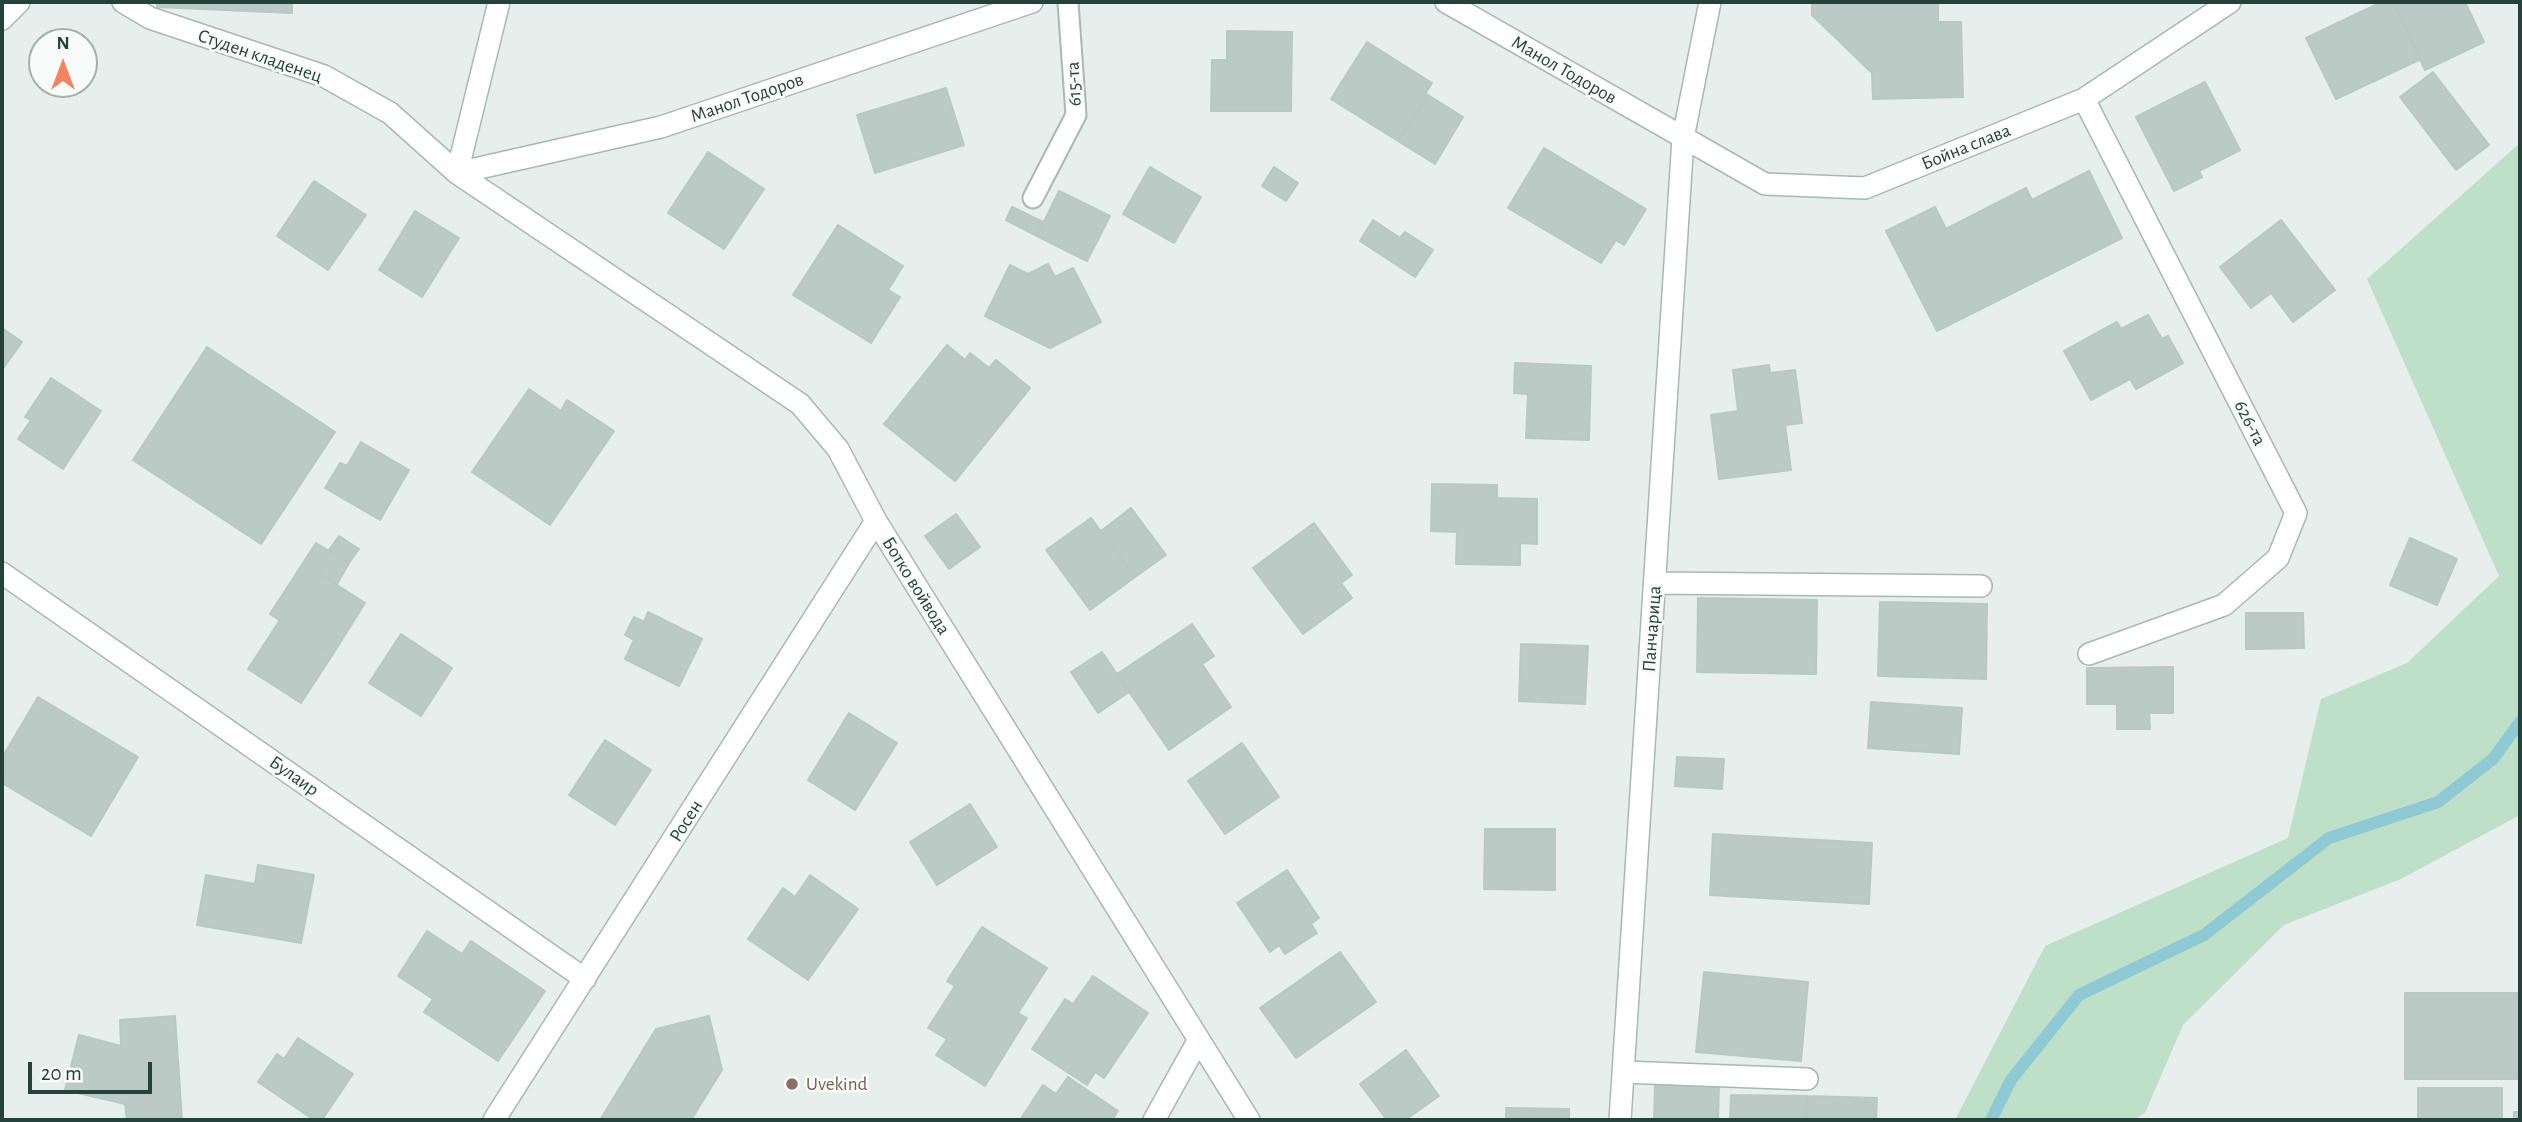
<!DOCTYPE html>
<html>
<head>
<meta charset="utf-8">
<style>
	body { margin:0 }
	#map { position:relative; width:2522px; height:1122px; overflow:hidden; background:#e6efeb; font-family:"Alegreya Sans",sans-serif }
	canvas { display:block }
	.frame { position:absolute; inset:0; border:4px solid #24423a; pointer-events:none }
	.north { position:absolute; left:28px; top:28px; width:70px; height:70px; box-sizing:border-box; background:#f7fbf9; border:2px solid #a3b1ad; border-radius:50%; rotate:0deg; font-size:19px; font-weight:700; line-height:28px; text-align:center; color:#24423a }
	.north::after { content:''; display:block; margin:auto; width:24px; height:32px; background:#f4845f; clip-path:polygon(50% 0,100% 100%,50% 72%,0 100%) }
	.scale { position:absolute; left:28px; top:1062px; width:124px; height:32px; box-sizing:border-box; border:4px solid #24423a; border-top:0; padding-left:9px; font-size:21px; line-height:24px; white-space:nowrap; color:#24423a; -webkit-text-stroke:5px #f7fbf9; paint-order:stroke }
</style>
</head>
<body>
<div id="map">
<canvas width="2522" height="1122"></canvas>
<div class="frame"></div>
<div class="north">N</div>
<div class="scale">20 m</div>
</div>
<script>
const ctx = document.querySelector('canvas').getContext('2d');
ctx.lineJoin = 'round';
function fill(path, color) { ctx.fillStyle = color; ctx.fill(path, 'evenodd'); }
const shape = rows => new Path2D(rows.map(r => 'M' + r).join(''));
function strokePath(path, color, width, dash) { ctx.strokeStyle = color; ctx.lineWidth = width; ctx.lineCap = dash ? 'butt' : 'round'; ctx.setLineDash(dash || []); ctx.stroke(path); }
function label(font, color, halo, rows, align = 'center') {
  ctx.font = font + ' "Alegreya Sans",sans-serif'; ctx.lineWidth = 5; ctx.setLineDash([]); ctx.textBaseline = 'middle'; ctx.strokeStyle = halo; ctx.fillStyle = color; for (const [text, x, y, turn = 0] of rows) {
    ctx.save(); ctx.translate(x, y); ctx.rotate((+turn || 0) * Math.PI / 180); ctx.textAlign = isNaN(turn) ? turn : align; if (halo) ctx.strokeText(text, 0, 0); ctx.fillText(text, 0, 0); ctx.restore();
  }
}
const green = shape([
	[2520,143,2520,815,2401,879,2284,925,2183,1025,2145,1113,2134,1120,1955,1120,2045,946,2288,838,2321,699,2407,663,2499,576,2367,279]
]);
const stream = shape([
	[1991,1120,2011,1080,2079,995,2204,935,2329,838,2438,802,2493,759,2520,722]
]);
const building = shape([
	[157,2,292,2,292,13,157,7,157,2],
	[1812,2,1935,2,1938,4,1938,22,1961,22,1963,97,1873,99,1872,73,1812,15,1812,2],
	[2382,2,2393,2,2421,59,2336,99,2306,38,2382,2],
	[2393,2,2465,2,2484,42,2425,70,2393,2],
	[1227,31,1292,32,1291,111,1211,111,1212,60,1227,60,1227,31],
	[1367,42,1432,83,1425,94,1428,95,1398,141,1331,99,1367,42],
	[2433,72,2489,145,2456,170,2400,97,2433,72],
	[2205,82,2240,150,2199,171,2202,177,2174,191,2136,117,2205,82],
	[946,88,964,145,875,173,857,115,946,88],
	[1428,95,1463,117,1435,164,1398,141,1428,95],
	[1544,148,1646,209,1624,245,1616,240,1601,263,1508,208,1544,148],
	[708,152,764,189,724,249,668,213,708,152],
	[1150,167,1201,197,1174,243,1123,214,1150,167],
	[1274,167,1298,183,1286,201,1262,186,1274,167],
	[2089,171,2122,238,1937,331,1886,231,1935,207,1946,229,2026,188,2032,200,2089,171],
	[314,181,366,215,328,270,277,236,314,181],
	[1059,191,1110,216,1087,261,1037,236,1059,191],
	[1012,207,1043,222,1037,236,1006,220,1012,207],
	[415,211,459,238,422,297,379,270,415,211],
	[1373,220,1400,238,1405,232,1433,250,1415,277,1360,241,1373,220],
	[2281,220,2335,290,2293,322,2271,293,2251,308,2220,267,2281,220],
	[838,225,903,266,888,290,900,297,871,343,793,295,838,225],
	[1048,264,1055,277,1073,268,1101,322,1050,348,985,316,1010,265,1028,274,1048,264],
	[2148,315,2162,339,2168,336,2183,363,2136,389,2130,379,2091,400,2064,351,2117,322,2121,329,2148,315],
	[2,328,22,342,2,370,2,328],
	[947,345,965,360,970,353,989,368,996,360,1030,388,955,481,884,424,947,345],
	[207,347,335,432,261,544,133,460,207,347],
	[1515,363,1591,366,1589,440,1526,438,1528,394,1514,393,1515,363],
	[1769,365,1770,373,1795,370,1802,423,1785,425,1791,470,1719,479,1711,415,1738,411,1733,370,1769,365],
	[51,378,101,411,63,469,18,439,31,420,25,417,51,378],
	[529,389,561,411,567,400,614,431,550,525,472,472,529,389],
	[361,442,409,470,380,520,325,488,340,463,347,466,361,442],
	[1432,484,1497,485,1497,498,1537,499,1537,544,1520,543,1520,565,1456,564,1457,532,1431,531,1432,484],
	[1131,508,1166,555,1135,577,1101,531,1131,508],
	[956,514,980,547,949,569,925,536,956,514],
	[1091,518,1135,577,1090,610,1046,550,1091,518],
	[1314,523,1352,575,1341,583,1352,598,1303,634,1253,568,1314,523],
	[339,536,359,549,349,563,329,550,339,536],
	[2410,538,2457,559,2437,605,2390,585,2410,538],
	[316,543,349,563,337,584,303,563,316,543],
	[303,563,365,603,333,654,270,614,303,563],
	[1698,598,1817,600,1816,674,1697,672,1698,598],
	[1880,602,1987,604,1986,679,1878,676,1880,602],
	[648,612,702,639,679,686,625,659,634,640,625,635,634,617,644,622,648,612],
	[2246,613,2303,613,2304,648,2246,649,2246,613],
	[280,620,333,654,301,703,248,669,280,620],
	[1192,624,1214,656,1202,664,1231,707,1169,750,1117,674,1192,624],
	[401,634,452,668,421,716,369,683,401,634],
	[1521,644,1588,646,1585,704,1519,701,1521,644],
	[1102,652,1129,692,1098,713,1071,672,1102,652],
	[2173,667,2173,713,2149,713,2150,729,2117,729,2117,704,2087,704,2087,668,2173,667],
	[38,697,138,757,91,836,2,783,2,758,38,697],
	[1871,702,1962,708,1959,754,1868,748,1871,702],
	[849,713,897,743,855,810,808,780,849,713],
	[605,740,651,770,615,825,569,795,605,740],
	[1242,743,1279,797,1225,834,1188,781,1242,743],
	[1677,757,1724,759,1722,789,1675,786,1677,757],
	[970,804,997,847,937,885,910,842,970,804],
	[1485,829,1555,829,1555,890,1484,889,1485,829],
	[1713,834,1872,843,1869,904,1710,895,1713,834],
	[258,865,314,875,301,943,197,925,206,875,255,884,258,865],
	[1287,870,1319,918,1311,924,1317,933,1285,954,1279,945,1270,952,1237,903,1287,870],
	[810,875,858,909,808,980,748,939,783,888,795,897,810,875],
	[982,927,1047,968,1018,1013,1027,1018,985,1086,936,1055,947,1039,928,1028,955,986,947,981,982,927],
	[427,931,462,954,471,941,545,991,498,1061,424,1012,433,999,398,976,427,931],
	[1340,952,1376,1002,1296,1058,1260,1008,1340,952],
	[1704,972,1808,982,1801,1061,1696,1052,1704,972],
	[1093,976,1148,1013,1104,1078,1095,1072,1087,1085,1032,1049,1065,999,1073,1004,1093,976],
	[2405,993,2520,993,2520,1079,2405,1079,2405,993],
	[175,1016,182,1120,127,1120,125,1104,65,1090,79,1035,121,1046,120,1020,175,1016],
	[709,1016,722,1070,691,1120,600,1120,656,1029,709,1016],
	[298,1038,353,1074,322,1120,314,1120,258,1082,277,1054,284,1059,298,1038],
	[1406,1050,1439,1096,1405,1120,1387,1120,1360,1084,1406,1050],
	[1068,1077,1118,1111,1112,1120,1020,1120,1043,1085,1056,1094,1068,1077],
	[1655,1084,1719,1085,1718,1120,1654,1120,1655,1084],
	[2418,1088,2502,1088,2502,1120,2418,1120,2418,1088],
	[1731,1095,1807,1096,1806,1120,1730,1120,1731,1095],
	[1807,1096,1877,1098,1876,1120,1806,1120,1807,1096],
	[1506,1108,1569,1109,1569,1120,1506,1120,1506,1108],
	[2514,1112,2520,1112,2520,1120,2514,1120,2514,1112]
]);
const service = shape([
	[1033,198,1076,115,1068,2]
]);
const minor = shape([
	[123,2,150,18,324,76,390,113,457,173,800,404,838,449,876,521,1249,1120],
	[1446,2,1765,184,1865,188,2084,99,2230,2],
	[2,19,19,2],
	[2084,99,2296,513,2278,558,2224,605,2089,654],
	[457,173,661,127,1032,2],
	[457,173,499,2],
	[2,573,585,979],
	[1655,583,1981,586],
	[1623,1072,1807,1079],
	[494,1120,876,521],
	[1154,1120,1198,1041],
	[1620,1120,1683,138,1710,2]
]);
const markers = [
	[792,1084,7,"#8d6e63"]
];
const streetNames = [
	["Студен кладенец",260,56,19],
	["Манол Тодоров",1564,70,30],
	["615-та",1074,84,-93],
	["Манол Тодоров",747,98,-19],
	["Бойна слава",1966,147,-22],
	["626-та",2250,423,63],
	["Ботко войвода",916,586,58],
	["Панчарица",1652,629,-86],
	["Булаир",294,776,35],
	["Росен",686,821,-58]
];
const educationNames = [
	["Uvekind",806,1084]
];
fill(green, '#bfe0c8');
strokePath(stream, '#8ec9d4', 12);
fill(building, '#bbcac4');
strokePath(building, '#b8c9c2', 2);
strokePath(service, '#a8b8b2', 23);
strokePath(minor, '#a8b8b2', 24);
strokePath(service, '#fff', 19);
strokePath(minor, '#fff', 21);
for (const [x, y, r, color] of markers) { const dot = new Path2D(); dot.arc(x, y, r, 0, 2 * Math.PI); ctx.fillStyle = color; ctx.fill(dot); strokePath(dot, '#f7fbf9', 2.5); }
label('19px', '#24423a', '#f7fbf9', streetNames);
label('19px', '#785e54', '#f7fbf9', educationNames, 'left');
</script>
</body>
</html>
